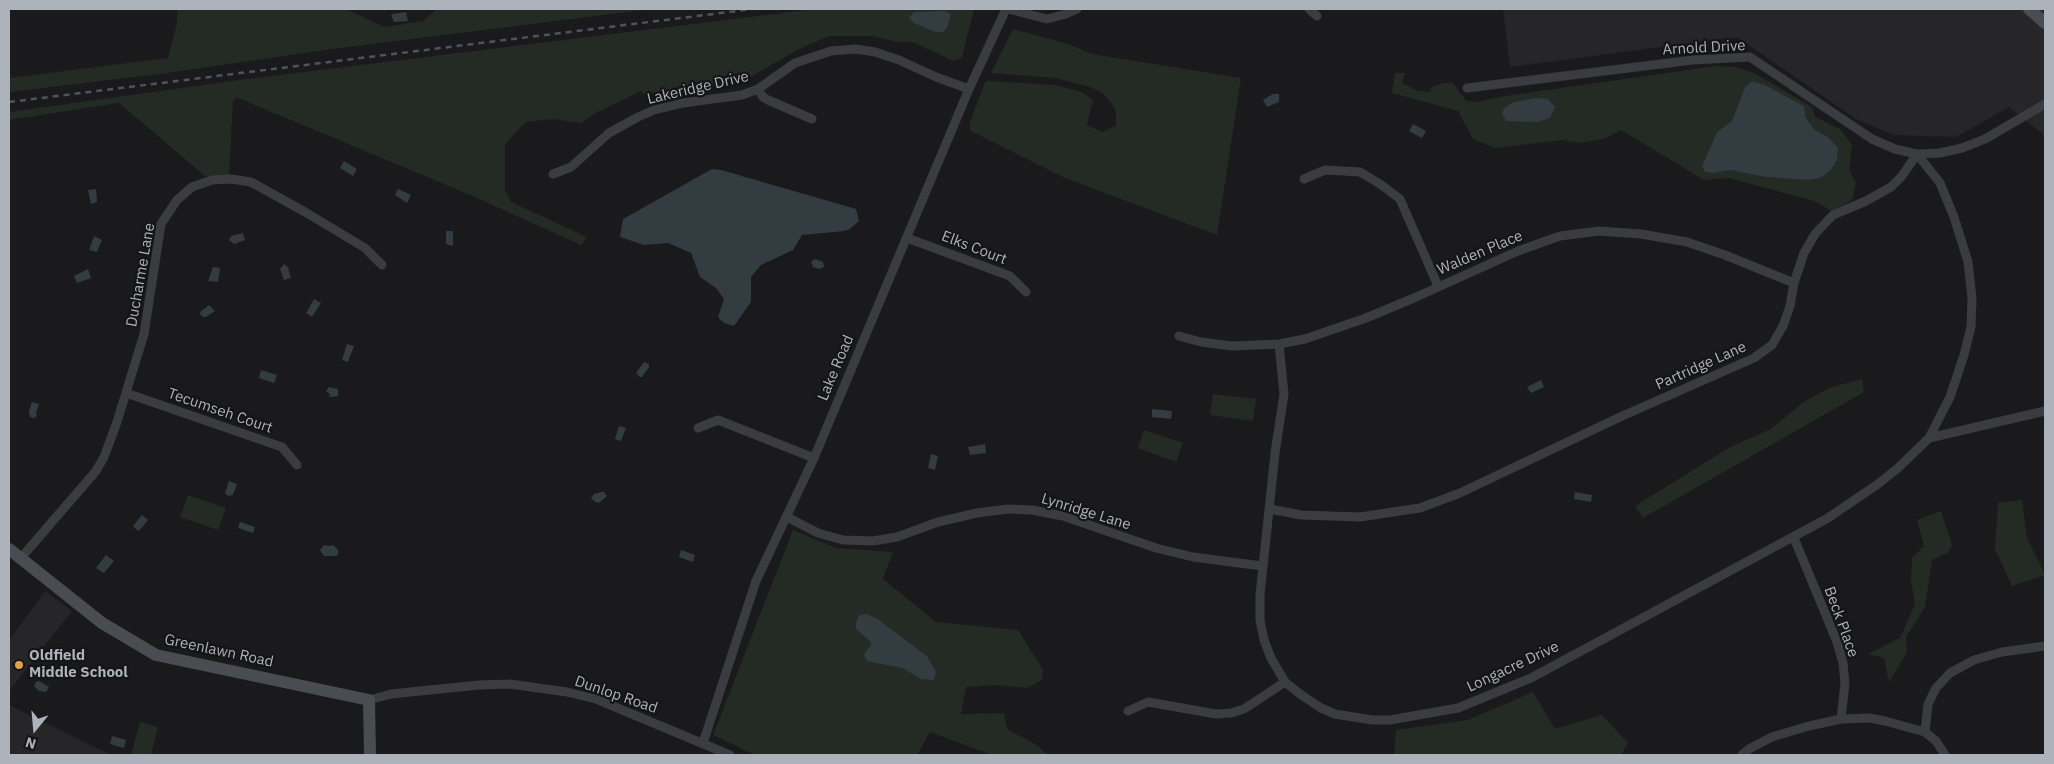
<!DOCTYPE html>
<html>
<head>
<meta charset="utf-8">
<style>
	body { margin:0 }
	#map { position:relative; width:2054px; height:764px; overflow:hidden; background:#1a1a1c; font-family:"IBM Plex Sans",sans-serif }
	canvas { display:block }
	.frame { position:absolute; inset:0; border:10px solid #adb3ba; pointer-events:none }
	.north { position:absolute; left:10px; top:704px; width:50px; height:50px; -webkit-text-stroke:4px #151517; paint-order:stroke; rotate:197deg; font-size:14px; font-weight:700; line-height:20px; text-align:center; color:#adb3ba }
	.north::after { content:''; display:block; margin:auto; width:18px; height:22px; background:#adb3ba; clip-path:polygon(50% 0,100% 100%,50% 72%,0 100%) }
</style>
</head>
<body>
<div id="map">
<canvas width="2054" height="764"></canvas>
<div class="frame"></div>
<div class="north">N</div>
</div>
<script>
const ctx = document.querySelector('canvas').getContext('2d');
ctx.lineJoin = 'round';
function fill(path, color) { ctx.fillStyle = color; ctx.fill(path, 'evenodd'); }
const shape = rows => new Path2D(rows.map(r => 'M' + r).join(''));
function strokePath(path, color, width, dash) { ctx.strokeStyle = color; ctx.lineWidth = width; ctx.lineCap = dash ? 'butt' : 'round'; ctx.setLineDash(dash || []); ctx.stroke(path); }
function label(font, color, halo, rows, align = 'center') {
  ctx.font = font + ' "IBM Plex Sans",sans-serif'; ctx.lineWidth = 4.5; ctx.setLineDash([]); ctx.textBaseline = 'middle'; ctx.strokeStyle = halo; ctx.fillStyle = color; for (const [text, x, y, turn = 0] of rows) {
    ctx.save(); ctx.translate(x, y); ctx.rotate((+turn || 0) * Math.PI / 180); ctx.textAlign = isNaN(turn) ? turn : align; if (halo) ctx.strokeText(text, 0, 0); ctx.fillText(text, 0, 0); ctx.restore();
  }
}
const built = shape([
	[1503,9,2045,9,2045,136,2009,107,1956,137,1894,135,1856,119,1737,37,1510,67],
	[45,591,72,611,9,691,9,640],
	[9,705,111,755,9,755]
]);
const green = shape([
	[177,9,346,9,384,27,423,21,437,9,651,9,332,49,160,74,9,92,9,78,168,58,177,23],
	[815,9,974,9,962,57,954,61,913,42,898,42,871,36,829,36,799,49,745,80,643,94,641,91,594,114,581,123,553,119,526,122,505,144,505,190,511,202,587,237,581,245,468,194,238,98,233,100,229,176,205,176,119,103,9,120,9,112,239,80],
	[1013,29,1068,44,1092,54,1241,78,1217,235,1065,178,971,131,969,125,985,82,989,81,1054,85,1082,92,1093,100,1087,125,1102,132,1116,126,1116,113,1112,104,1103,93,1090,87,1056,78,991,73],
	[1716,66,1735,67,1754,73,1812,107,1815,117,1840,129,1852,145,1849,170,1856,183,1852,200,1832,211,1814,201,1729,178,1704,180,1621,130,1604,139,1579,143,1562,140,1495,148,1473,139,1458,111,1392,93,1395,73,1405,73,1402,83,1418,91,1429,92,1432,87,1444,83,1453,83,1466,101,1477,102,1505,96],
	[1752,81,1765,85,1804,106,1806,118,1814,129,1828,137,1830,171,1820,178,1808,180,1765,177,1730,170,1714,173,1705,172,1702,166,1717,132,1732,121,1745,87],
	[1862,379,1864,392,1643,518,1635,506,1732,446,1771,429,1802,403,1829,388],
	[1213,394,1256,399,1253,421,1210,415],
	[1144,430,1183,443,1176,462,1138,448],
	[188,495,226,508,218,530,180,517],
	[2022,500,2027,538,2045,575,2012,586,1995,549,1998,503],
	[1941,511,1952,545,1948,553,1932,560,1925,607,1906,637,1907,652,1889,682,1884,658,1868,654,1900,638,1915,604,1911,581,1912,558,1924,546,1917,520],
	[793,530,836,548,893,552,883,579,936,622,1018,630,1043,670,1042,680,1027,688,997,685,966,687,961,714,1004,713,1007,729,1038,746,1048,755,992,755,930,732,917,755,755,755,713,735],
	[879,620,927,656,921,679,902,668,864,654,870,646],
	[1533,692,1555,729,1602,715,1628,743,1621,755,1394,755,1396,730,1468,720],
	[140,722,158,727,151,755,131,755]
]);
const water = shape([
	[945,11,951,14,947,28,943,32,935,32,914,23,909,18,914,12],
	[406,12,408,21,394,22,391,15,393,14],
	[1752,81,1765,85,1804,106,1806,118,1814,129,1828,137,1838,148,1837,160,1830,171,1820,178,1808,180,1765,177,1730,170,1714,173,1705,172,1702,166,1717,132,1732,121,1745,87],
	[1273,94,1279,94,1279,102,1267,107,1263,100],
	[1536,98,1548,99,1555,107,1550,118,1538,122,1506,121,1502,113,1504,108,1514,102],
	[1413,124,1426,131,1422,138,1409,131],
	[344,161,357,169,353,176,340,168],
	[712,169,721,170,856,209,859,221,850,229,844,231,802,235,793,250,761,265,751,277,751,302,734,326,724,323,718,317,724,299,716,288,700,277,691,253,668,243,644,245,620,237,623,219],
	[96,189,97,202,91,204,88,190],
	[398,189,411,195,407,203,395,195],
	[446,231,453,231,453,246,446,244],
	[243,233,245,240,234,244,229,240,231,236],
	[94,236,102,240,97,252,89,250],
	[815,259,823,262,824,267,819,269,813,267,811,262],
	[284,264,288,267,291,278,284,280,280,269],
	[213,267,220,268,218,282,208,281],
	[88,269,91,278,77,283,74,276],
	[314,299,321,303,312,317,306,313],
	[209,305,215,311,206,317,203,317,200,314,201,311],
	[347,344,354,346,348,362,342,360],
	[644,362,649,364,649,367,642,377,640,377,636,373],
	[261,370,277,375,274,383,259,378],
	[1541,380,1544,387,1531,393,1527,387],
	[329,387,338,389,338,396,329,397,330,394,326,391],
	[32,402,39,404,36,413,37,416,34,418,30,417,29,411],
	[1152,409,1172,411,1171,419,1152,417],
	[619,426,626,428,621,441,615,439],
	[985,444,986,453,970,455,968,447],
	[931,454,938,456,935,470,928,468],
	[229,481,237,484,233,495,228,496,225,493],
	[601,492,604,492,607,496,599,503,595,502,591,498,594,494],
	[1575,492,1592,495,1591,502,1574,499],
	[142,515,148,520,139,531,137,530,133,526],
	[240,522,255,527,253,533,238,528],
	[324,545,330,546,333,545,338,550,338,554,336,556,324,556,320,550],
	[681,550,695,555,693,562,679,557],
	[106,555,114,561,104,573,96,568],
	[867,614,879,620,927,656,936,672,934,680,921,679,902,668,867,661,864,654,870,646,871,642,856,629,856,623,859,615],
	[39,681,49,687,46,692,39,691,34,686,36,682],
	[112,736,126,740,124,748,110,744]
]);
const street = shape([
	[1008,9,1047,19,1066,14,1077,9],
	[1309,9,1317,16],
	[1467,88,1693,60,1750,57,1872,139,1895,149,1917,154,1940,183,1954,217,1968,262,1972,298,1971,327,1964,355,1950,397,1929,438],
	[758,89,763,97,768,100,812,119],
	[553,174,571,167,609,133,638,117,654,110,683,103,742,95,758,89,795,63,831,51,856,49,875,52,899,60,936,77,969,89],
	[1304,179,1325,170,1360,172,1380,184,1400,199,1438,286],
	[907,238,1010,276,1026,292],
	[1179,336,1201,342,1232,346,1279,344,1305,339,1366,318,1414,298,1518,251,1560,236,1599,231,1641,234,1687,242,1725,255,1794,283],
	[1279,344,1284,394,1275,453,1260,595,1260,620,1264,640,1271,658,1285,682,1300,694,1321,708,1335,714,1372,720,1390,720,1458,708,1531,678,1828,518,1878,484,1898,468,1929,438,2045,411],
	[126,393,282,447,297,465],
	[698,428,718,420,814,458],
	[1270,509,1301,515,1360,517,1420,508,1460,493,1620,417,1754,358,1772,345,1783,326,1790,306,1794,283,1804,253,1815,234,1833,215,1866,201,1891,187,1902,176,1917,154,1940,153,1962,148,1985,139,2045,104],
	[787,517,818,533,843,540,873,541,897,537,938,522,977,513,1008,509,1032,510,1063,516,1156,548,1193,557,1262,566],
	[1794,538,1837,642,1843,663,1845,683,1841,719],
	[20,559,96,471,104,457,117,422,144,334,161,224,177,200,192,187,212,180,231,179,251,182,305,212,365,248,382,265],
	[369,700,391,694,479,685,510,684,567,692,596,699,730,755],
	[1128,711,1148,702,1216,714,1231,713,1244,709,1285,682],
	[1925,732,1928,704,1936,688,1950,673,1974,660,2002,652,2045,646],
	[703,743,756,581,814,458,969,89,1006,9],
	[1742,755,1749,749,1772,737,1809,726,1841,719,1869,718,1885,721,1925,732,1936,741,1945,755]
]);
const secondary = shape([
	[2029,9,2045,23],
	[9,549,102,623,156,655,369,700,370,755]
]);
const rail = shape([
	[9,102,753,9]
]);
const markers = [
	[19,665,5,"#e2a14c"]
];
const streetNames = [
	["Arnold Drive",1704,48,-3],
	["Lakeridge Drive",698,88,-13],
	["Elks Court",974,248,21],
	["Walden Place",1480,253,-23],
	["Ducharme Lane",141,275,-80],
	["Partridge Lane",1701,366,-24],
	["Lake Road",836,368,-67],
	["Tecumseh Court",220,411,19],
	["Lynridge Lane",1086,512,17],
	["Beck Place",1841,622,70],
	["Greenlawn Road",219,651,12],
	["Longacre Drive",1513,667,-25],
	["Dunlop Road",616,695,19]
];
const poiNames = [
	["Oldfield",29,656],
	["Middle School",29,673]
];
fill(built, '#262629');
fill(green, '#242b24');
fill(water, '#333c41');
strokePath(street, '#3b3c40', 9);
strokePath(secondary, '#494c50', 12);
strokePath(rail, '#505357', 2.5, [6, 5]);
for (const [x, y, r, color] of markers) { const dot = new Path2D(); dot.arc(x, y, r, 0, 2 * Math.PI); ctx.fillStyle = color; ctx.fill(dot); strokePath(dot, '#151517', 2); }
label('15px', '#adb3ba', '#151517', streetNames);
label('bold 15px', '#adb3ba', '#151517', poiNames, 'left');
</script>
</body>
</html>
